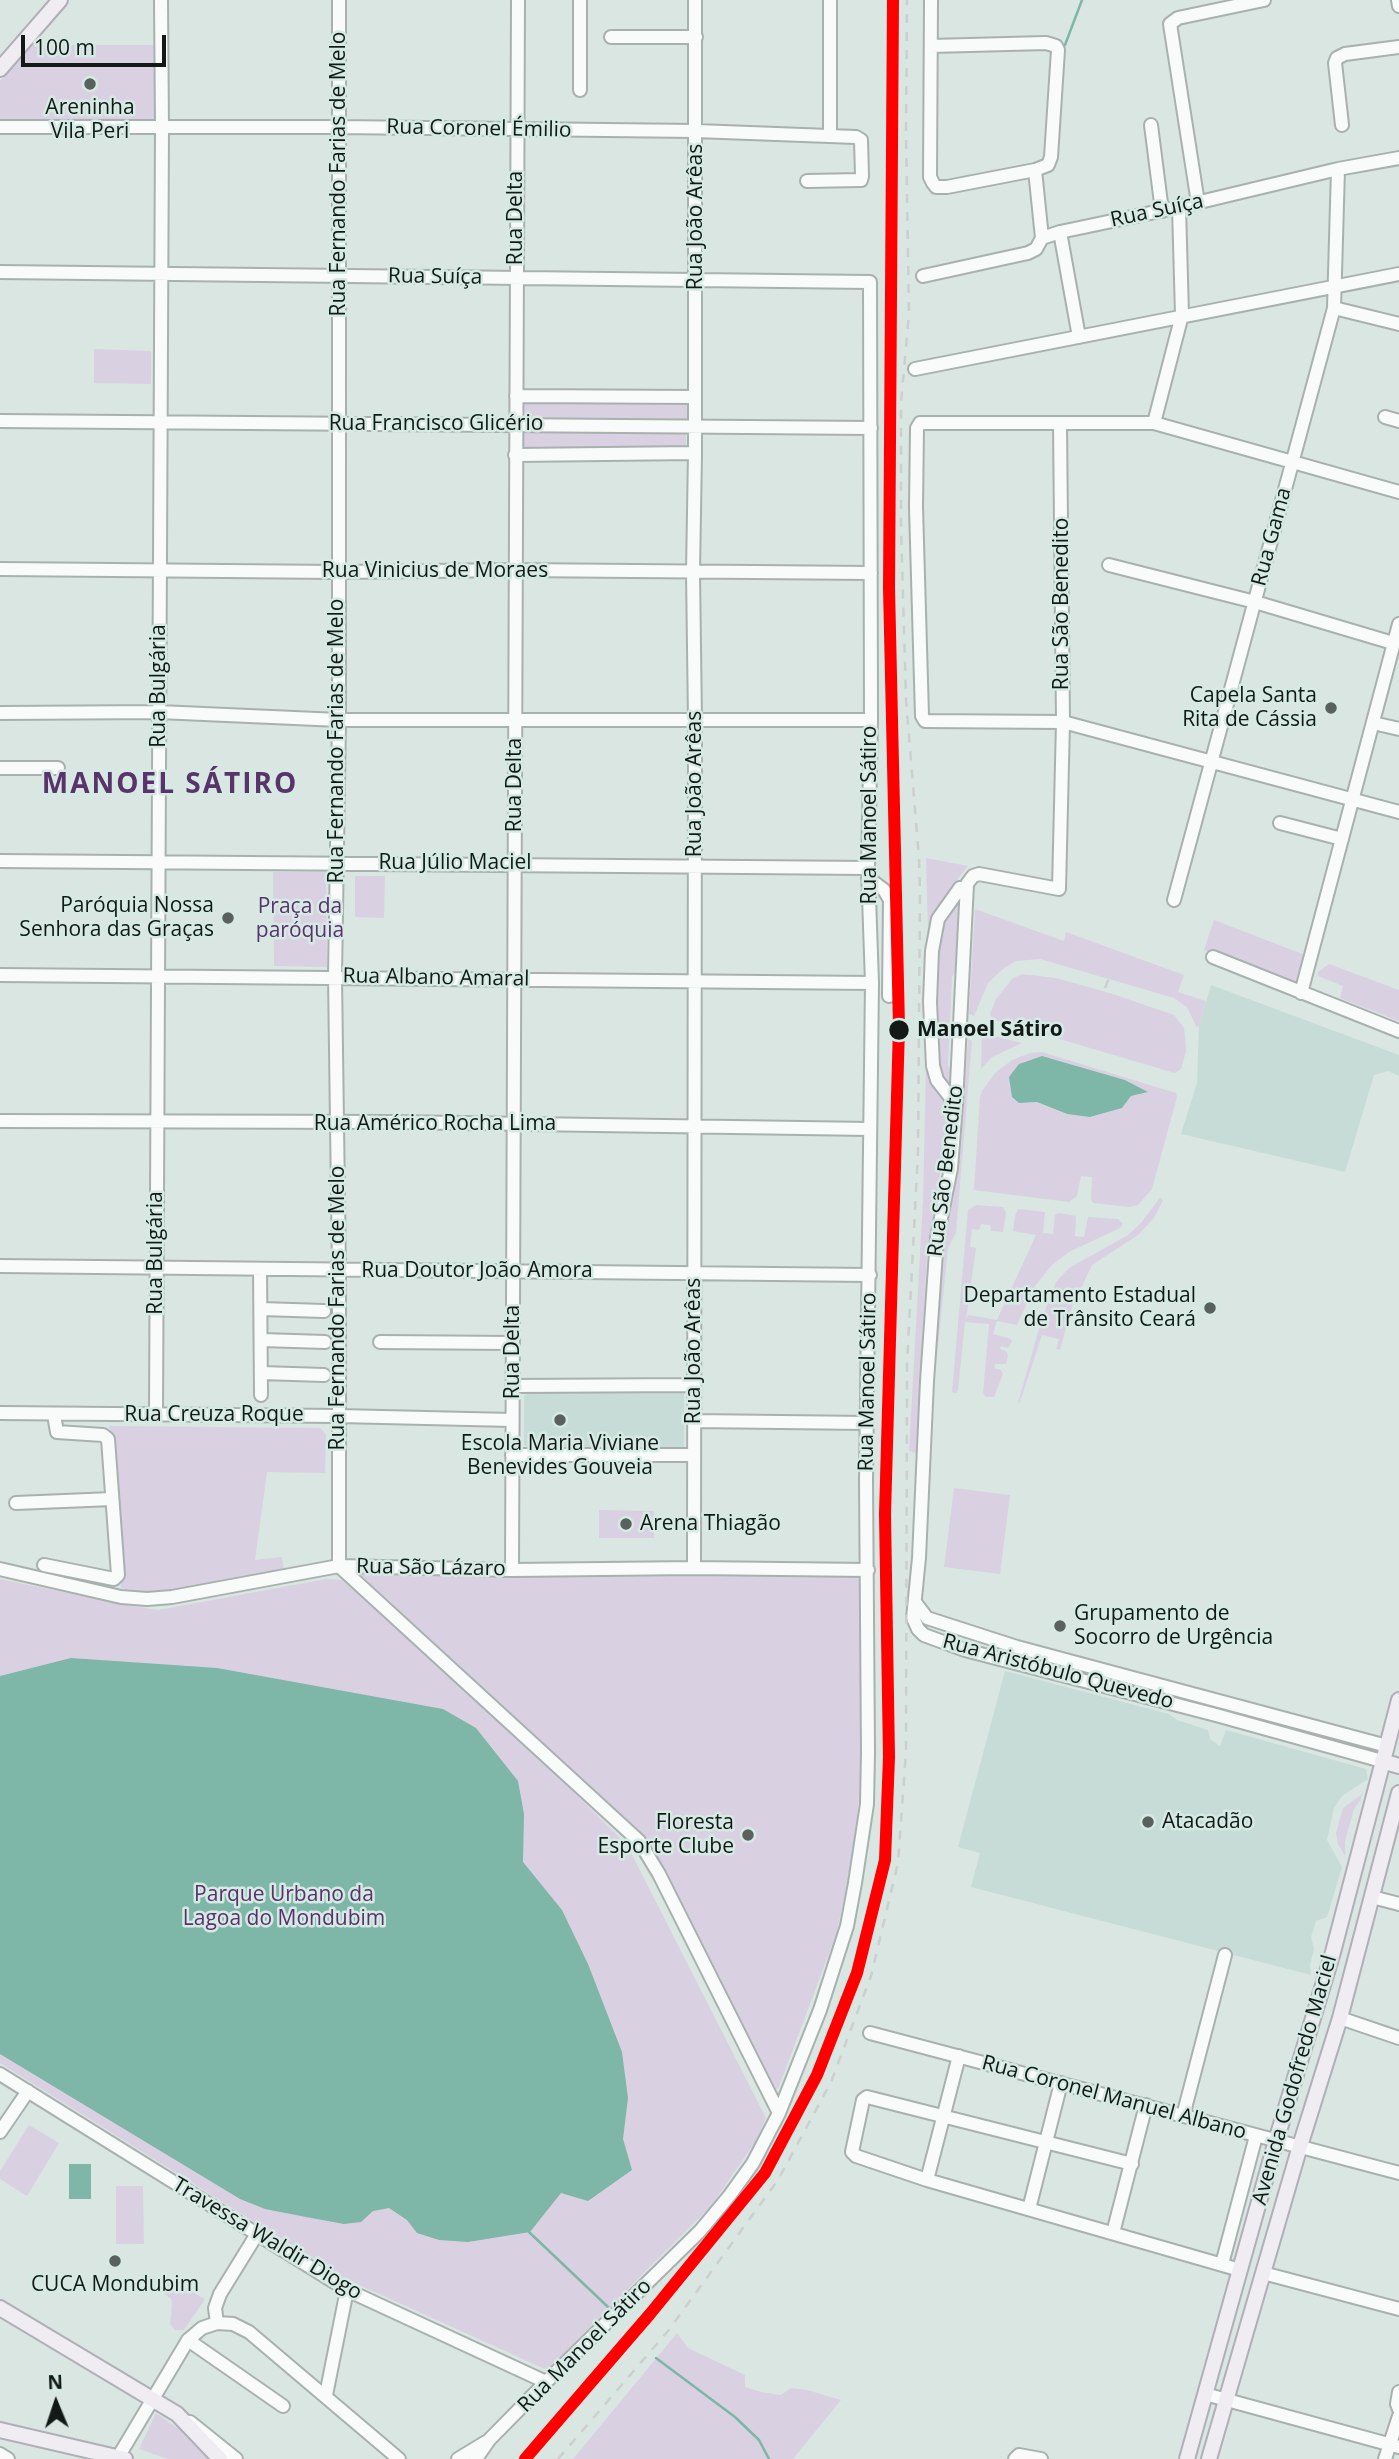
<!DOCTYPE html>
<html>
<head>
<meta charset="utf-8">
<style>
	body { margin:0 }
	#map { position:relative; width:1399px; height:2459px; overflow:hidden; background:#dae6e2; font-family:"Open Sans",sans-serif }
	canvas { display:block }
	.north { position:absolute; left:21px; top:2368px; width:70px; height:70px; -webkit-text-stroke:5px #d6eae4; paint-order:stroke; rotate:358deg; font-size:19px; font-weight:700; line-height:28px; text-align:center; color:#121917 }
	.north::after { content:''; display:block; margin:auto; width:24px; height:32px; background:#121917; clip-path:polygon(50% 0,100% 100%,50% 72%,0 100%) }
	.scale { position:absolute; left:21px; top:35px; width:145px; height:32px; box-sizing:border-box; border:4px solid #121917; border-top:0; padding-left:9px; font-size:21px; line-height:24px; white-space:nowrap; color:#121917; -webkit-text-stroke:5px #d6eae4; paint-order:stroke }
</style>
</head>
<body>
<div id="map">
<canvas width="1399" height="2459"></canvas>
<div class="north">N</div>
<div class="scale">100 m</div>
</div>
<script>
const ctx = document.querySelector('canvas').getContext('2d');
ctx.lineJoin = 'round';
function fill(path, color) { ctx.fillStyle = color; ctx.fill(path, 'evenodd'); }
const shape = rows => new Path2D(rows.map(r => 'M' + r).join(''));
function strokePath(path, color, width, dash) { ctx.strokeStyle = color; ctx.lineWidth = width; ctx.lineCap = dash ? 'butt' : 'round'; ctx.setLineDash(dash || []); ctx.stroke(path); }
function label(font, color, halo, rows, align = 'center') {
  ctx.font = font + ' "Open Sans",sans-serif'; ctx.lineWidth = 5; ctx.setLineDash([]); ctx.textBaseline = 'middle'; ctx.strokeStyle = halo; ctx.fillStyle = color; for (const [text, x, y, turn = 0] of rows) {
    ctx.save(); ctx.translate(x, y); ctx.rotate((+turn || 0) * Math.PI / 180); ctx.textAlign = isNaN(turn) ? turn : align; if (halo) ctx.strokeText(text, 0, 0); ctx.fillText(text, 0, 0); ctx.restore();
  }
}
const built = shape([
	[1211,985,1399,1055,1399,1076,1388,1071,1374,1075,1345,1172,1181,1134,1197,1083,1199,1026],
	[530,1390,684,1390,684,1448,529,1450,524,1444,524,1396],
	[1005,1671,1169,1714,1177,1720,1208,1730,1210,1739,1220,1746,1226,1730,1366,1769,1368,1779,1342,1796,1334,1808,1327,1840,1342,1867,1327,1917,1316,1921,1311,1937,1314,1949,1310,1965,1311,1975,971,1887,980,1853,958,1847]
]);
const green = shape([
	[31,45,157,45,155,124,0,122,0,81],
	[94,349,151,351,151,384,94,383],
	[689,399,689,419,525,421,524,401],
	[683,432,686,435,686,447,683,449,523,449,523,436,525,433],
	[926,858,968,866,948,891,928,931],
	[273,872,326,872,327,967,274,966],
	[355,876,385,876,384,918,355,917],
	[958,898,957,970,952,977,948,1065,951,1071,950,1087,941,1079,938,1070,934,1006,939,937,945,917],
	[975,909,1064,941,1066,932,1184,975,1178,992,1206,1001,1199,1026,1197,1028,1187,1007,1174,998,1040,959,1016,961,1003,969,988,983,974,1016,969,1014],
	[1214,920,1305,955,1295,985,1204,950],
	[1329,964,1399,990,1399,1021,1340,998,1343,986,1318,976,1318,972],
	[1022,974,1056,978,1113,994,1174,1015,1184,1028,1185,1037,1186,1051,1181,1069,1175,1073,1161,1069,992,1019,990,1014,996,999,1012,979],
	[982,1033,1022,1043,992,1057,981,1069],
	[968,1039,972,1041,956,1233,948,1248,932,1404,945,1231,955,1181,963,1115],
	[1042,1052,1176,1093,1177,1097,1152,1189,1138,1205,1129,1207,1093,1203,1091,1199,1092,1177,1081,1176,1077,1196,1069,1202,974,1190,980,1096,982,1091,996,1072,1012,1060,1030,1053],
	[1042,1056,1125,1080,1148,1092,1131,1096,1122,1108,1090,1117,1066,1114,1037,1102,1025,1103,1023,1062],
	[926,1066,935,1085,947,1099,948,1124,927,1255,916,1453,909,1451,923,1200],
	[1160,1198,1163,1200,1154,1218,1138,1235,1092,1265,1081,1288,1076,1292,1060,1350,1056,1349,1059,1339,1042,1335,1020,1402,1018,1403,1042,1318,1056,1282,1069,1268,1128,1235,1140,1224],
	[976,1205,1003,1207,1006,1213,1003,1232,991,1231,990,1225,981,1224,979,1230,972,1229,970,1247,976,1248,966,1320,968,1315,997,1320,1036,1235,1013,1231,1015,1216,1018,1209,1045,1212,1043,1233,1053,1234,1055,1215,1059,1213,1076,1216,1075,1236,1084,1237,1088,1217,1118,1219,1123,1224,1120,1228,1069,1252,1052,1265,1035,1286,1017,1325,997,1321,993,1334,1011,1339,1012,1342,1008,1348,1001,1346,1000,1349,1006,1351,1008,1355,1006,1364,995,1364,994,1368,1001,1370,1003,1374,994,1397,986,1397,983,1393,989,1324,965,1322,958,1390,956,1393,952,1392,968,1210],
	[109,1426,320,1428,326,1434,325,1473,267,1472,255,1560,282,1557,284,1569,162,1593,144,1593,121,1588],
	[954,1488,1010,1495,1000,1574,944,1567],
	[599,1510,654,1511,654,1538,599,1538],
	[361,1575,856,1576,861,1582,862,1757,855,1843,837,1932,778,2089,773,2089,653,1852,635,1827],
	[0,1579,126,1605,158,1610,326,1579,342,1580,532,1751,627,1845,766,2118,756,2141,711,2206,547,2370,346,2279,0,2063],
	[1362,1794,1360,1801,1354,1809,1345,1841,1345,1856,1338,1844,1336,1833,1343,1808],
	[29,2125,59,2143,27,2196,0,2179,0,2171],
	[116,2186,143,2186,144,2244,116,2244],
	[170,2279,205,2299,184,2330,175,2330,170,2324,172,2304,171,2299,162,2292],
	[677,2333,688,2348,745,2375,745,2387,761,2392,781,2395,791,2388,807,2390,841,2400,793,2459,573,2459],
	[156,2413,180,2430,208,2459,168,2459,139,2449]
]);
const water = shape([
	[1042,1056,1125,1080,1148,1092,1131,1096,1122,1108,1090,1117,1067,1114,1037,1102,1019,1103,1012,1097,1009,1077,1019,1064],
	[71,1658,217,1668,443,1709,476,1728,518,1781,524,1814,523,1862,562,1910,588,1964,622,2052,628,2098,623,2139,632,2170,588,2201,561,2193,530,2232,468,2242,439,2240,417,2233,407,2220,389,2208,373,2211,361,2222,344,2224,306,2217,265,2209,240,2199,0,2054,0,1676],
	[69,2164,91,2164,91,2199,69,2199]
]);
const stream = shape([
	[1065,45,1082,0],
	[529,2232,608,2307],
	[656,2358,735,2417,759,2440,769,2459]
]);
const minor = shape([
	[580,0,580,90],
	[830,0,830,136],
	[1398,0,1399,6],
	[611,37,696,37],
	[931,46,1046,43,1056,46,1058,50,1051,157,1048,165,1035,170,947,187,936,187,933,183,930,177,931,0],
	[1151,125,1162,211],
	[1342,125,1335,63,1337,58,1345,54,1399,47],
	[0,127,338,127,696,131,856,137,861,140,862,176,861,180,807,181],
	[1035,170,1042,238],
	[1198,203,1170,24,1178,18,1264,0],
	[1060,232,1079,337],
	[0,272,870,282,871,720,868,868,872,983,866,1481,868,1752,867,1804,855,1883,847,1926,820,2010,779,2113,753,2163,730,2195,700,2231,546,2382,489,2440,476,2459],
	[923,276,1028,253,1036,249,1042,238,1060,232,1179,207,1338,169,1399,158],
	[1334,308,1399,324],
	[915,369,1399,274],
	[516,396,695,397],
	[1385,417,1399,421],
	[0,421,871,428],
	[1154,423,1182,315,1179,207],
	[1060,424,1063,722,1059,889,979,874,973,876,967,884,956,1104,951,1168,937,1238,927,1381,919,1558,913,1618,918,1629,924,1635,965,1650,1216,1715,1382,1761],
	[515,455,695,453],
	[1399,492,1154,423,920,423,917,428,916,507,922,716,925,721,1063,722,1399,812],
	[1109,565,1255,602,1393,643],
	[0,569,338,572,516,570,871,573],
	[0,713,159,712,339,720,871,720],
	[1373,723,1399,729],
	[0,768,58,768],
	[1280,823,1342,839],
	[0,861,868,868],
	[868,878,884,890,890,900,889,996],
	[1174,900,1334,308,1338,169],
	[1213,957,1399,1031],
	[0,975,872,983],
	[1301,993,1399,624],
	[951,1098,937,1080,933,1066,930,1002,932,951,938,919,960,888],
	[0,1121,391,1122,870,1129],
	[0,1266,870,1275],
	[260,1269,261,1395],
	[261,1309,324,1311],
	[262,1340,325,1342],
	[380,1342,513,1343],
	[261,1373,324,1375],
	[512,1386,694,1385],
	[0,1413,339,1416,512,1420],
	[156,1415,162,128,161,0],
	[694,1421,867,1423],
	[512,1455,694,1455],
	[16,1503,112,1499],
	[44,1565,114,1579,118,1575,108,1439,103,1435,57,1432,54,1415],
	[339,1566,339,1271,335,976,339,720,339,0],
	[339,1566,639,1841,659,1874,779,2113],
	[694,1568,695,721,693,572,695,453,695,0],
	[0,1569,121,1597,147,1599,172,1597,339,1566,512,1570,694,1568,868,1570],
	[512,1570,518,0],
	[915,1602,927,1618,1017,1647,1387,1746],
	[1372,1897,1399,1904],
	[1340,2018,1399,2038],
	[870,2033,1399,2173],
	[0,2074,347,2290,546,2382],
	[1183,2116,1225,1955],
	[0,2132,28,2091],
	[1132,2164,867,2097,863,2100,852,2152,856,2156,927,2180,1240,2270],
	[927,2180,959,2056],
	[1029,2209,1061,2083],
	[1113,2233,1146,2105],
	[1222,2264,1256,2136],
	[1263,2273,1399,2309],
	[217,2323,233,2324,249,2332,399,2459],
	[188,2340,283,2406],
	[1399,2392,1397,2404,1399,2409],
	[1205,2394,1399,2447],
	[326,2395,347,2290],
	[190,2422,236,2459],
	[0,2454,8,2459],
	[117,2459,188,2340,202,2328,217,2323,215,2308,220,2294,257,2234],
	[458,2459,486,2442],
	[1015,2459,1019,2455,1041,2459],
	[1385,2459,1399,2416]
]);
const major = shape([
	[0,69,60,0],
	[1382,1761,1399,1766],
	[0,2308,177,2414,220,2459],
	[0,2430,125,2459],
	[1187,2459,1276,2141,1333,1952,1399,1700],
	[1209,2459,1300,2146,1340,2018,1399,1793]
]);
const rail = shape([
	[1105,988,1109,978],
	[558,2459,668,2331,778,2180,831,2082,871,1976,898,1863,906,1751,907,1364,918,1152,920,893,919,858,906,700,901,526,901,403,909,313,906,135,907,0]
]);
const metro1 = shape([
	[525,2459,650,2314,765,2173,817,2075,857,1973,885,1860,889,1757,885,1514,899,1027,889,588,893,0]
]);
const markers = [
	[90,84,7,"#58615e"],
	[1331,708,7,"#58615e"],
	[228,918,7,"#58615e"],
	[899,1030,11,"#121917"],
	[1210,1308,7,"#58615e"],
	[560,1420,7,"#58615e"],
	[626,1524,7,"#58615e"],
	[1060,1626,7,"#58615e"],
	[1148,1822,7,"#58615e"],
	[748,1835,7,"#58615e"],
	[115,2261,7,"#58615e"]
];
const poiNames = [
	["Areninha",90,108,"center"],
	["Vila Peri",90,132,"center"],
	["Capela Santa",1317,696],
	["Rita de Cássia",1317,720],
	["Paróquia Nossa",214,906],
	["Senhora das Graças",214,930],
	["Departamento Estadual",1196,1296],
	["de Trânsito Ceará",1196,1320],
	["Escola Maria Viviane",560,1444,"center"],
	["Benevides Gouveia",560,1468,"center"],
	["Arena Thiagão",640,1524,"left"],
	["Grupamento de",1074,1614,"left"],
	["Socorro de Urgência",1074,1638,"left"],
	["Atacadão",1162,1822,"left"],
	["Floresta",734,1823],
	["Esporte Clube",734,1847],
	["CUCA Mondubim",115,2285,"center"]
];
const streetNames = [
	["Rua Coronel Émilio",479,129,1],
	["Rua Fernando Farias de Melo",339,174,-90],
	["Rua Suíça",1157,211,-12],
	["Rua João Arêas",696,217,-90],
	["Rua Delta",516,218,-90],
	["Rua Suíça",435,277,1],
	["Rua Francisco Glicério",436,424],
	["Rua Gama",1272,537,-75],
	["Rua Vinicius de Moraes",435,571],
	["Rua São Benedito",1062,604,-90],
	["Rua Bulgária",159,686,-90],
	["Rua Fernando Farias de Melo",337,741,-90],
	["Rua João Arêas",695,784,-90],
	["Rua Delta",515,785,-90],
	["Rua Manoel Sátiro",870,815,-90],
	["Rua Júlio Maciel",455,863],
	["Rua Albano Amaral",436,978,1],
	["Rua Américo Rocha Lima",435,1124],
	["Rua São Benedito",946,1171,-83],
	["Rua Bulgária",156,1253,-90],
	["Rua Doutor João Amora",477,1271],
	["Rua Fernando Farias de Melo",338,1308,-90],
	["Rua João Arêas",694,1351,-90],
	["Rua Delta",513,1352,-90],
	["Rua Manoel Sátiro",868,1382,-89],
	["Rua Creuza Roque",214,1415],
	["Rua São Lázaro",431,1568,1],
	["Rua Aristóbulo Quevedo",1058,1672,15],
	["Avenida Godofredo Maciel",1295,2080,-74],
	["Rua Coronel Manuel Albano",1114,2098,15],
	["Travessa Waldir Diogo",267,2239,31],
	["Rua Manoel Sátiro",585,2346,-45]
];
const parkNames = [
	["Praça da",300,907],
	["paróquia",300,931],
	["Parque Urbano da",284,1895],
	["Lagoa do Mondubim",284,1919]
];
const stopNames = [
	["Manoel Sátiro",917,1030]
];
const districtNames = [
	["MANOEL SÁTIRO",170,785]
];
fill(built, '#c7dcd6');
fill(green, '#d9d1e2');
fill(water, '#7eb6a8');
strokePath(stream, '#7eb6a8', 2.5);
strokePath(minor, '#a8b1ae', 16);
strokePath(major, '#b0aeb7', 18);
strokePath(minor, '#f9fbfb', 12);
strokePath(major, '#efedf2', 14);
strokePath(rail, '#cccfce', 2.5, [9, 9]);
strokePath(metro1, '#f00', 12);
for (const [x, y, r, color] of markers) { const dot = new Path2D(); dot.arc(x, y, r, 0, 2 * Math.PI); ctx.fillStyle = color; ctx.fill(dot); strokePath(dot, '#d6eae4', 2.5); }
label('21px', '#121917', '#d6eae4', poiNames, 'right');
label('21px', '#121917', '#d6eae4', streetNames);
label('21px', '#5b306d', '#d6eae4', parkNames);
label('bold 21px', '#121917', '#d6eae4', stopNames, 'left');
ctx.letterSpacing = '2px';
label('bold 28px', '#5a336a', '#d6eae4', districtNames);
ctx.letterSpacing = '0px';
</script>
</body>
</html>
